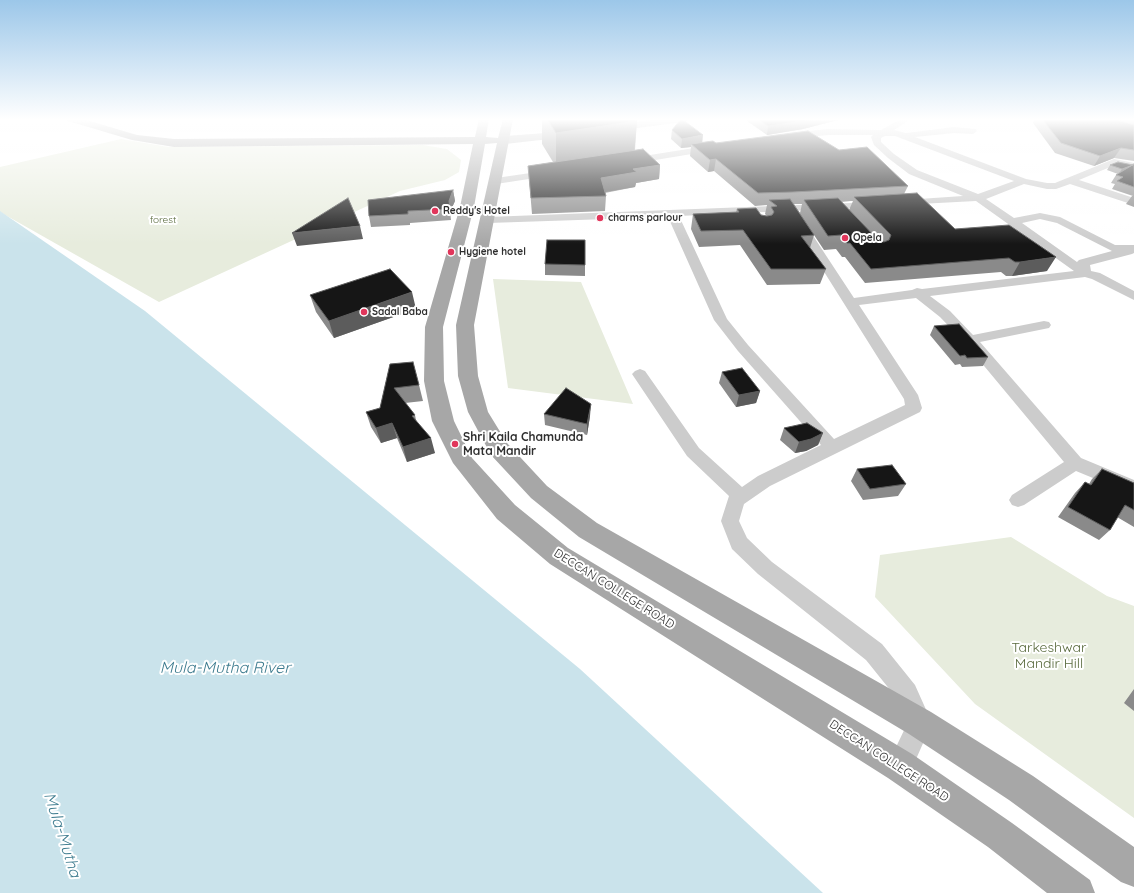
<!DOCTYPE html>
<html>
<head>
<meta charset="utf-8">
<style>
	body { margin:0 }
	canvas { display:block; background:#fff }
</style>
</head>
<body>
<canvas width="1134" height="893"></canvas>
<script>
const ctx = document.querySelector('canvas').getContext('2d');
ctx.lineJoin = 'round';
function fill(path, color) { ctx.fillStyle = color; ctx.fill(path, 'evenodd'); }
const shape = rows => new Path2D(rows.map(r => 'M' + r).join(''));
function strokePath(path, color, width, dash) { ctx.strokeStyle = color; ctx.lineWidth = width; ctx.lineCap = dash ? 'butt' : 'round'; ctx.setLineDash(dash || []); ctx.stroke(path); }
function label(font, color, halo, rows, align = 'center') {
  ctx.font = font + ' Quicksand,sans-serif'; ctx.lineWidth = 4; ctx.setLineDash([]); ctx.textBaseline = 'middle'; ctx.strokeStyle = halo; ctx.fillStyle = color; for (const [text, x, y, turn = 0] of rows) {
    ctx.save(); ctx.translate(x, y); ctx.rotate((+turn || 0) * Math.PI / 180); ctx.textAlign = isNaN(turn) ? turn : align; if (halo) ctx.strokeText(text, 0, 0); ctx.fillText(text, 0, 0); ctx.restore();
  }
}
const green = shape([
	[121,139,169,147,423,145,447,149,461,160,459,172,445,180,400,191,159,302,0,212,0,167],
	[493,279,581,282,633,404,508,388],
	[1011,537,1107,596,1134,606,1134,818,975,704,875,597,880,555]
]);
const water = shape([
	[0,211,145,311,580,669,823,893,0,893]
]);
const street = shape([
	[901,119,911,119,894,130,906,133,954,127,976,129,977,131,973,134,954,133,915,137,1026,179,1047,183,1055,183,1114,159,1134,163,1134,169,1115,165,1079,180,1134,198,1134,205,1070,184,1056,189,1047,189,1024,184,986,199,1014,218,1040,213,1060,217,1115,245,1134,245,1134,253,1132,254,1090,265,1091,271,1100,273,1134,291,1134,300,1092,279,1085,277,930,296,950,311,973,335,1044,321,1049,322,1051,325,1049,328,980,342,1081,458,1134,480,1134,495,1076,471,1024,505,1018,507,1012,505,1009,500,1012,495,1064,462,965,343,940,317,916,298,859,305,918,395,922,408,920,412,770,486,744,504,739,521,747,538,772,562,882,644,915,685,932,723,909,775,900,779,891,775,887,766,908,722,899,701,866,660,758,574,732,549,721,521,729,496,687,456,632,374,635,371,640,369,645,371,699,448,742,487,758,476,821,445,738,351,714,320,668,217,488,223,482,220,488,217,877,202,878,204,877,206,873,207,679,216,727,319,748,345,834,439,905,405,904,399,794,224,796,222,804,222,854,298,912,290,917,288,922,289,1074,271,976,201,900,205,899,203,900,201,904,200,963,196,909,174,888,158,874,145,871,137,873,135,828,135,789,139,784,136,789,133,828,129,881,130,901,119],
	[885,136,895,136,1014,181,978,194,917,170,894,154,881,142,881,138,885,136],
	[1040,219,1057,223,1112,251,1079,260,1077,262,1022,223,1040,219],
	[713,145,716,146,718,148,716,150,631,164,626,161,631,158,713,145],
	[551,170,556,173,555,175,496,184,491,181,496,178,551,170]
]);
const secondary = shape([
	[659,119,689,119,683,122,607,132,603,131,601,129,603,127,607,126,659,119],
	[572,131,576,132,578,134,576,136,505,144,501,143,499,140,501,137,505,136,572,131]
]);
const primary = shape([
	[67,119,83,119,137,135,174,139,475,137,479,119,489,119,486,137,498,138,503,119,513,119,474,325,478,376,488,412,507,443,547,486,597,523,931,712,1033,776,1134,847,1134,887,1121,882,1009,800,909,734,579,537,531,498,491,455,468,412,458,376,456,325,497,143,485,144,474,207,443,327,444,381,454,421,472,458,515,505,568,548,912,754,1012,823,1090,880,1095,893,1047,893,988,847,888,778,550,564,497,519,453,463,432,421,424,381,425,327,460,207,473,144,174,147,132,140,68,121,67,119]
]);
const wall = shape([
	[542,119,634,119,637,121,635,150,660,165,659,179,636,183,635,187,605,193,606,196,605,211,532,214,528,166,553,162,542,144],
	[747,119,838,119,838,120,803,129,767,135,747,121],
	[1035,119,1134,119,1134,161,1114,158,1094,166,1055,153,1033,123],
	[672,130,702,142,839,150,908,186,904,194,955,229,1047,271,1012,276,1006,276,1001,272,865,283,845,257,842,257,836,249,824,250,808,226,814,235,810,248,826,269,820,284,767,285,740,245,699,247,691,229,693,214,736,212,737,209,767,216,765,214,767,205,755,206,714,171,708,172,690,156,691,147,681,148,671,139],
	[851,201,853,201,849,210,841,202],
	[794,204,802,204,800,213],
	[1134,164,1134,207,1126,204,1132,196,1133,196,1112,189,1115,184,1111,183,1116,175,1118,174,1107,170,1110,165],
	[453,190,455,201,450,212,451,220,410,223,410,225,371,227,369,216],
	[585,240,585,276,545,275,545,264],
	[310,295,416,309,334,338,316,312],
	[934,326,988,357,983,366,962,367,960,364,955,365,930,335],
	[390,364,419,385,423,401,405,403,415,415,416,420,435,453,407,462,397,438,381,443,371,427,366,412,380,408],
	[722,372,760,391,756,403,736,407,719,383],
	[544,414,590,416,587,435,545,425],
	[784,428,823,433,818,445,806,451,795,453,780,440],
	[857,469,906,484,898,496,863,500,851,481],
	[1102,469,1134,483,1134,527,1117,517,1110,530,1099,540,1058,517,1075,493,1085,482,1089,484,1092,479],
	[1134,689,1134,711,1124,703]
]);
const shadedWall = shape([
	[814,119,838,119,838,120,803,129,767,135,768,126],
	[637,121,634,155,556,167,556,133],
	[703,135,702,145,691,144,691,147,681,148,682,139],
	[1121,148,1114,158,1094,166,1100,156],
	[716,159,714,171,708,172,710,160],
	[660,165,659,179,636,183,635,187,600,193,601,178,633,169],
	[1134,165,1119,174,1122,169],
	[453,190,455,201,450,212,451,220,449,201],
	[360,226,363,239,297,246,292,233],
	[1056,257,1047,271,1012,276,1020,262],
	[412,292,416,309,334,338,329,321],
	[760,391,756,403,736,407,739,395],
	[591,404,590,416,587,435,587,424],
	[392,423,397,438,381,443,376,428],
	[823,433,818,445,806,451,795,453,799,442],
	[431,438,435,453,407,462,403,447]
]);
const building = shape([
	[547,119,634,119,637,121,556,133,547,119],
	[681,119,682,119,703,135,682,139,672,130,681,119],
	[757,119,814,119,805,121,768,126,757,119],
	[1042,119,1115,119,1134,125,1134,150,1121,148,1100,156,1061,143,1042,119],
	[808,131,839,150,867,147,908,186,793,192,758,193,716,159,710,160,691,144,713,141,716,143,808,131],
	[643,149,660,165,633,169,637,172,601,178,606,196,531,198,528,166,643,149],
	[1118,162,1133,165,1122,169,1110,165,1118,162],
	[1134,164,1134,187,1117,181,1123,177,1116,175,1134,164],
	[453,190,449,201,450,209,408,211,408,214,369,216,368,200,453,190],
	[917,193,955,229,1009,225,1056,257,1020,262,1015,262,1009,258,871,269,850,243,847,243,841,235,828,236,804,200,838,198,878,240,884,242,889,240,891,235,854,197,917,193],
	[348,198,360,226,292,233,348,198],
	[790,199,814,235,801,236,826,269,771,269,743,230,701,231,693,214,739,212,737,209,756,208,761,215,767,216,772,215,774,212,771,207,777,206,769,200,790,199],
	[547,240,585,240,585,265,545,264,547,240],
	[390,269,412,292,329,321,310,295,390,269],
	[959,324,988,357,967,358,965,355,960,356,934,326,959,324],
	[413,362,419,385,394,388,415,415,412,416,431,438,403,447,392,423,376,428,366,412,380,408,390,364,413,362],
	[742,368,760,391,739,395,722,372,742,368],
	[566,388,591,404,587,424,544,414,566,388],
	[807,423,823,433,811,439,799,442,784,428,807,423],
	[892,465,906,484,870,489,857,469,892,465],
	[1102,469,1134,483,1134,510,1125,505,1110,530,1068,507,1085,482,1091,485,1102,469]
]);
const markers = [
	[435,211,4,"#e1365b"],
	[600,218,4,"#e1365b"],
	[845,238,4,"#e1365b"],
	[451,252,4,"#e1365b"],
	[364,312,4,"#e1365b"],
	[455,444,4,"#e1365b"]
];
const farPoinames = [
	["Reddy's Hotel",443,211],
	["charms parlour",608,218],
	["Opela",853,238],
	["Hygiene hotel",459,252],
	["Sadal Baba",372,312]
];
const farParknames = [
	["forest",163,220]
];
const poiNames = [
	["Shri Kaila Chamunda",463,437],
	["Mata Mandir",463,451]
];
const streetNames = [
	["DECCAN COLLEGE ROAD",614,589,32],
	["DECCAN COLLEGE ROAD",889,761,33]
];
const nearParknames = [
	["Tarkeshwar",1049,648],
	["Mandir Hill",1049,664]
];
const nearWaternames = [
	["Mula-Mutha River",225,668],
	["Mula-Mutha",62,835,72]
];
fill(green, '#e7ecdd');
fill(water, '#cae3eb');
fill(street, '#ccc');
fill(secondary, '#b9b9b9');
fill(primary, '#a7a7a7');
fill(wall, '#8a8a8a');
fill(shadedWall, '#5c5c5c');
fill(building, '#161616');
strokePath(building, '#5c5c5c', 1);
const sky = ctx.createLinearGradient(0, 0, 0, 244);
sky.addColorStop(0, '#9cc7e9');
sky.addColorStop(0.49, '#fff');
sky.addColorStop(1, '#ffffff00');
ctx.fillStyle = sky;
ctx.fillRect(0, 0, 1134, 244);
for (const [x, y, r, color] of markers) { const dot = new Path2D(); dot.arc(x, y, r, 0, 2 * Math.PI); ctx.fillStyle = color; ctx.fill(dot); strokePath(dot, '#fff', 1.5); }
label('bold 10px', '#2f2f2f', '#fff', farPoinames, 'left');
label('10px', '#596a3d', '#fff', farParknames);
label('bold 12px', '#2f2f2f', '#fff', poiNames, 'left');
label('12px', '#2f2f2f', '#fff', streetNames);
label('14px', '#596a3d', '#fff', nearParknames);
label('italic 16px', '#3e7c8f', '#fff', nearWaternames);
</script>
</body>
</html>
